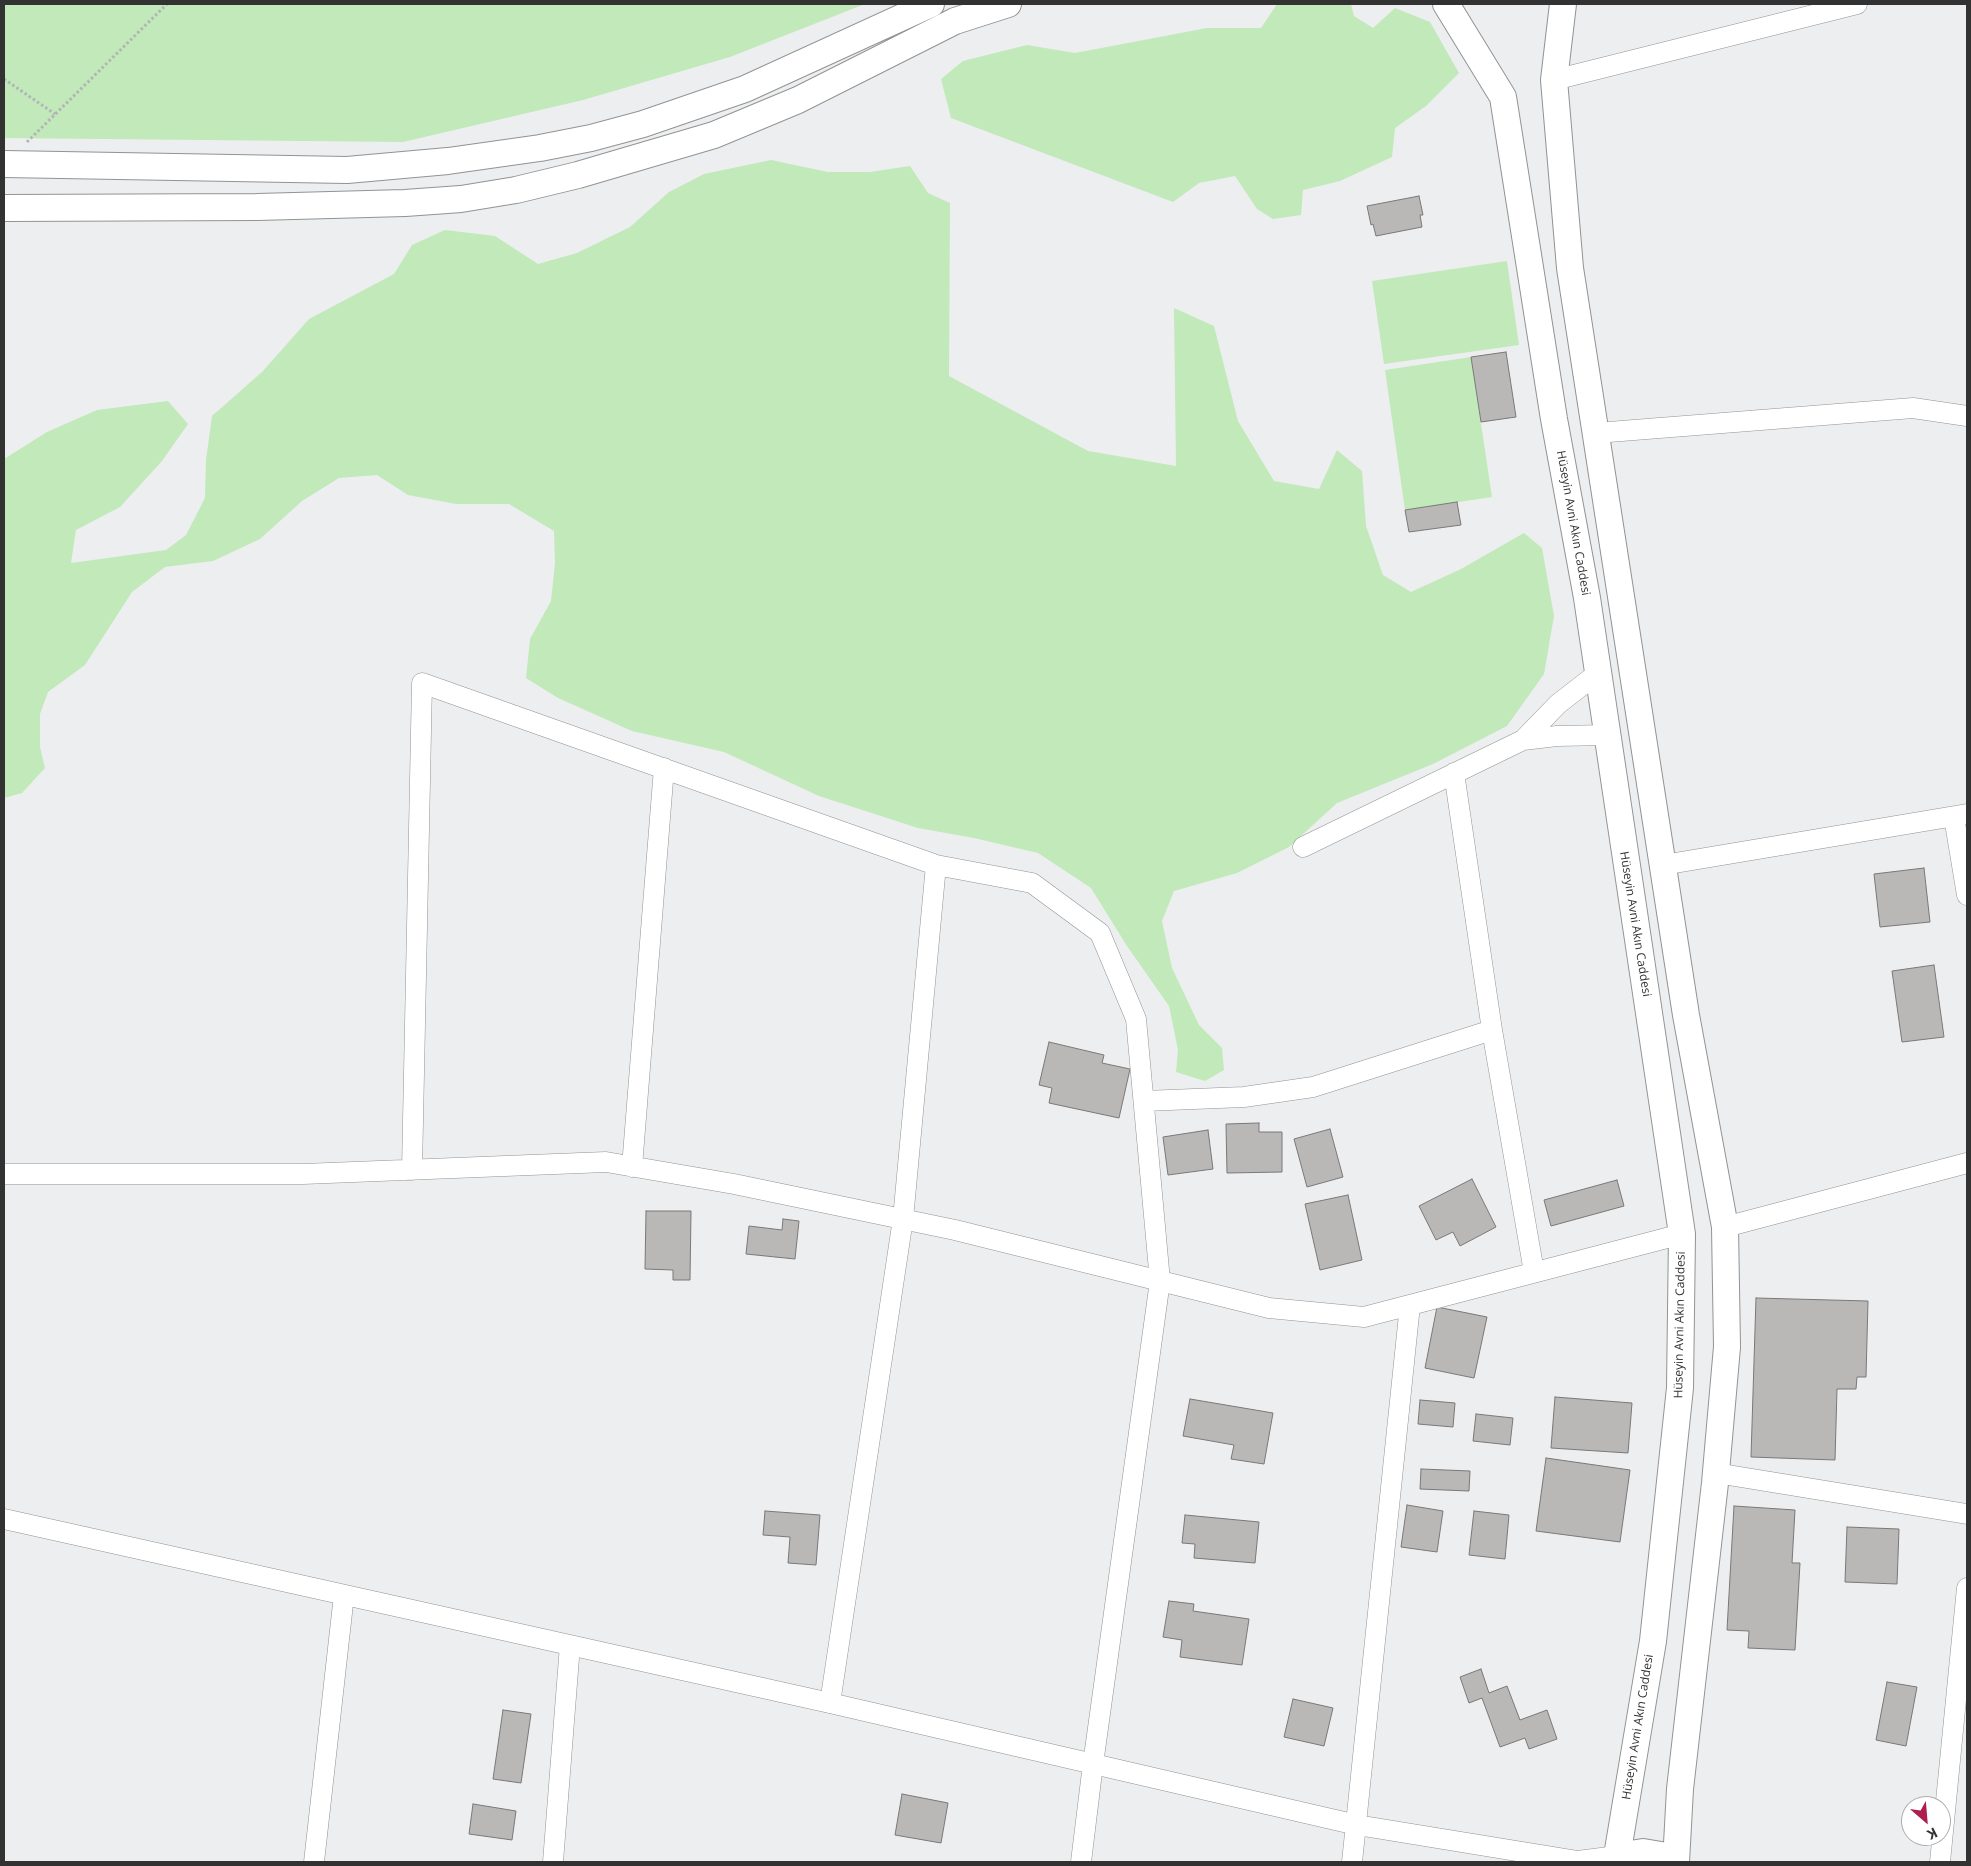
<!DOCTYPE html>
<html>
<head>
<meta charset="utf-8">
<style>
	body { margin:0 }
	#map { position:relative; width:1971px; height:1866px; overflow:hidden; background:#edeef0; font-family:"Open Sans",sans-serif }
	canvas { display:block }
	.frame { position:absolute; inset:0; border:5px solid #323233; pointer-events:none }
	.north { position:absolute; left:1901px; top:1796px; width:50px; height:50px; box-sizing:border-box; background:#fff; border:1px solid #adadad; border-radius:50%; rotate:153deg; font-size:14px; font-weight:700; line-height:20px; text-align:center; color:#323233 }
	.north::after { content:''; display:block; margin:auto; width:18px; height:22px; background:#af1e50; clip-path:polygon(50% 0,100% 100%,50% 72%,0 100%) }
</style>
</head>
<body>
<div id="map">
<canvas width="1971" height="1866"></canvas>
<div class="frame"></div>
<div class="north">K</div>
</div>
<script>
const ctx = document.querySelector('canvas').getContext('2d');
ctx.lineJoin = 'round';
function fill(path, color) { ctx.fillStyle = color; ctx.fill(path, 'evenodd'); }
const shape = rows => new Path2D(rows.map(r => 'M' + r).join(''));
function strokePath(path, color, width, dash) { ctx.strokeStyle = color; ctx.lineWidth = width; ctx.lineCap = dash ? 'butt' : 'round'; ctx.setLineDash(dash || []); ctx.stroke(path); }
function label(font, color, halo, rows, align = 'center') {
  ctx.font = font + ' "Open Sans",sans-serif'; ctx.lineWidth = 4; ctx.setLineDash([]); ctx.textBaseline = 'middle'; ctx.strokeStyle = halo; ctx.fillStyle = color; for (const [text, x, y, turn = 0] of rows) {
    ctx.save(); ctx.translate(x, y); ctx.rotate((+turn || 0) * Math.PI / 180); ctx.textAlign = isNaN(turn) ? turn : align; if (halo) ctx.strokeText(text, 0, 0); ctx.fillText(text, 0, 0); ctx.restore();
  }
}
const green = shape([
	[4,4,865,4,730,57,583,100,403,142,4,138],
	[1277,4,1351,4,1354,16,1373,28,1395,8,1430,22,1459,73,1426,106,1395,128,1392,157,1340,181,1303,190,1301,215,1273,219,1257,209,1235,176,1199,183,1173,202,951,118,941,79,963,61,1027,45,1075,53,1207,28,1261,28],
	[771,160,828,172,870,172,910,166,928,193,950,203,949,376,1088,451,1176,466,1174,308,1214,326,1238,421,1274,481,1319,489,1337,450,1362,471,1366,526,1383,575,1411,592,1461,569,1524,533,1542,548,1554,616,1544,674,1507,726,1433,764,1337,803,1289,847,1237,873,1174,891,1162,921,1172,968,1199,1025,1222,1048,1224,1070,1205,1081,1176,1072,1178,1050,1169,1006,1127,946,1091,888,1038,853,974,838,918,828,819,796,724,752,632,731,558,698,526,678,530,639,551,601,555,563,554,531,509,504,456,504,408,495,377,475,339,478,302,501,260,539,213,561,165,567,132,592,85,665,48,692,40,714,40,747,45,768,22,793,4,798,4,459,47,432,97,410,168,401,188,424,162,461,120,507,76,530,71,563,166,550,186,535,205,498,206,460,212,416,263,371,309,319,394,274,412,245,445,230,495,236,538,264,577,253,630,227,669,192,704,174],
	[1507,261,1519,345,1384,364,1372,281],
	[1471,357,1492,497,1405,510,1385,370]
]);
const building = shape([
	[1419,196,1423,215,1420,215,1422,227,1376,236,1373,224,1371,225,1367,206,1419,196],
	[1506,352,1516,417,1481,422,1471,357,1506,352],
	[1457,502,1461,525,1409,532,1405,510,1457,502],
	[1924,868,1930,922,1880,927,1874,874,1924,868],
	[1934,965,1944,1037,1902,1042,1892,971,1934,965],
	[1049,1042,1104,1055,1102,1063,1130,1069,1119,1118,1049,1103,1052,1088,1039,1085,1049,1042],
	[1259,1123,1259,1132,1282,1132,1282,1172,1227,1173,1226,1124,1259,1123],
	[1330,1129,1343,1177,1307,1187,1294,1139,1330,1129],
	[1208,1130,1213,1169,1168,1175,1163,1137,1208,1130],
	[1472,1179,1496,1227,1460,1246,1453,1232,1436,1240,1419,1206,1472,1179],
	[1617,1180,1624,1206,1551,1226,1544,1200,1617,1180],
	[1348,1195,1362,1260,1320,1270,1305,1204,1348,1195],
	[646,1211,691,1211,690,1280,673,1280,673,1270,645,1269,646,1211],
	[783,1219,799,1221,795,1259,746,1254,749,1226,782,1230,783,1219],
	[1756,1298,1868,1301,1866,1377,1857,1377,1856,1389,1837,1389,1835,1460,1751,1457,1756,1298],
	[1437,1307,1487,1317,1474,1378,1425,1368,1437,1307],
	[1555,1397,1632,1403,1628,1453,1551,1448,1555,1397],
	[1190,1399,1273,1413,1264,1464,1231,1459,1234,1445,1183,1436,1190,1399],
	[1420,1400,1455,1403,1453,1427,1418,1424,1420,1400],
	[1476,1414,1513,1418,1510,1445,1473,1441,1476,1414],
	[1546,1458,1630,1470,1620,1542,1536,1531,1546,1458],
	[1421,1469,1470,1471,1469,1491,1420,1489,1421,1469],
	[1407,1505,1443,1511,1437,1552,1401,1547,1407,1505],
	[1734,1506,1795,1510,1792,1563,1800,1563,1795,1650,1748,1648,1749,1631,1727,1630,1734,1506],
	[765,1511,820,1515,816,1565,788,1563,790,1537,763,1535,765,1511],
	[1474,1511,1509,1515,1505,1559,1469,1555,1474,1511],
	[1185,1515,1259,1522,1255,1563,1194,1558,1195,1544,1182,1543,1185,1515],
	[1847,1527,1899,1529,1897,1584,1845,1582,1847,1527],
	[1169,1601,1194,1604,1193,1611,1249,1619,1242,1665,1180,1657,1182,1640,1163,1637,1169,1601],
	[1481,1669,1489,1693,1507,1686,1520,1720,1547,1710,1557,1739,1529,1749,1525,1738,1500,1747,1482,1698,1469,1703,1460,1677,1481,1669],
	[1887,1682,1917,1687,1906,1746,1876,1740,1887,1682],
	[1293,1699,1333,1708,1324,1746,1284,1737,1293,1699],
	[503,1710,531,1714,521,1783,493,1779,503,1710],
	[902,1794,948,1803,941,1843,895,1835,902,1794],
	[473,1804,516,1811,512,1840,469,1834,473,1804]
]);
const path = shape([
	[4,79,55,114],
	[27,142,167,4]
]);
const minor = shape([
	[1554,80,1857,4],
	[1596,433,1913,408,1967,416],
	[1523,740,1557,736,1607,735],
	[1454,773,1492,1030,1534,1272],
	[1954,817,1967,895],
	[1303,847,1523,740,1558,704,1598,673],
	[1663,865,1967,814],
	[1144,1101,1244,1097,1313,1087,1492,1030],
	[632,1167,664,768],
	[412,1170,422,683,936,865,1032,883,1100,933,1136,1019,1160,1281,1093,1764,1081,1862],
	[4,1174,303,1174,606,1162,734,1184,955,1230,1269,1308,1364,1317,1682,1234],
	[1725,1227,1967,1163],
	[1716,1473,1967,1514],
	[4,1519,830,1703,1357,1825,1578,1861,1617,1856],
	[830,1703,903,1219,936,865],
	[314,1862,344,1595],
	[553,1862,570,1645],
	[1352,1862,1410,1305],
	[1940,1862,1967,1588]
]);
const major = shape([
	[1446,4,1503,97,1554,419,1587,598,1682,1234,1680,1388,1653,1641,1616,1862],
	[1563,4,1554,80,1570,268,1686,1015,1725,1227,1727,1347,1715,1483,1680,1789,1676,1862],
	[4,164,347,170,448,161,540,148,591,138,643,124,745,89,931,4],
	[4,208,257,207,405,203,461,199,516,190,578,175,714,135,798,100,955,21,1008,4],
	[1617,1856,1643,1852,1661,1855,1676,1861]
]);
const streetNames = [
	["Hüseyin Avni Akın Caddesi",1573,523,80],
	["Hüseyin Avni Akın Caddesi",1635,924,81],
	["Hüseyin Avni Akın Caddesi",1680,1325,-89],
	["Hüseyin Avni Akın Caddesi",1638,1727,-81]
];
fill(green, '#c1e9ba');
fill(building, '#bab8b7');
strokePath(building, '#7a7877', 1);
strokePath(minor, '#919394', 21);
strokePath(major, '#919394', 28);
strokePath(path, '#b3b4b6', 3, [2.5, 2.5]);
strokePath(minor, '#fff', 20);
strokePath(major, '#fff', 26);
label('12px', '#323233', '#fff', streetNames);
</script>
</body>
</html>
